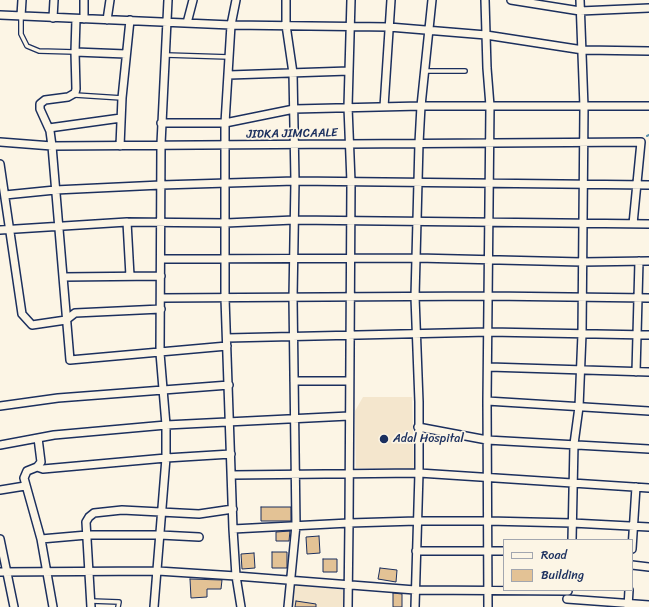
<!DOCTYPE html>
<html>
<head>
<meta charset="utf-8">
<style>
	body { margin:0 }
	#map { position:relative; width:649px; height:607px; overflow:hidden; background:#fcf5e5; font-family:Sriracha,sans-serif }
	canvas { display:block }
	.legend { position:absolute; left:503px; top:539px; width:130px; height:52px; box-sizing:border-box; background:#fcf5e5; border:1px solid #a2a6af; margin:0; padding:5px 7px; list-style:none; font-size:12px; color:#1b2f5e }
	.legend li { display:flex; align-items:center; gap:8px; height:20px }
	.legend b { width:20px; border:1px solid #a2a6af }
</style>
</head>
<body>
<div id="map">
<canvas width="649" height="607"></canvas>
<ul class="legend">
<li><b style="height:5px;background:#fcf5e5"></b>Road</li>
<li><b style="height:11px;background:#e3c295"></b>Building</li>
</ul>
</div>
<script>
const ctx = document.querySelector('canvas').getContext('2d');
ctx.lineJoin = 'round';
function fill(path, color) { ctx.fillStyle = color; ctx.fill(path, 'evenodd'); }
const shape = rows => new Path2D(rows.map(r => 'M' + r).join(''));
function strokePath(path, color, width, dash) { ctx.strokeStyle = color; ctx.lineWidth = width; ctx.lineCap = dash ? 'butt' : 'round'; ctx.setLineDash(dash || []); ctx.stroke(path); }
function label(font, color, halo, rows, align = 'center') {
  ctx.font = font + ' Sriracha,sans-serif'; ctx.lineWidth = 3.5; ctx.setLineDash([]); ctx.textBaseline = 'middle'; ctx.strokeStyle = halo; ctx.fillStyle = color; for (const [text, x, y, turn = 0] of rows) {
    ctx.save(); ctx.translate(x, y); ctx.rotate((+turn || 0) * Math.PI / 180); ctx.textAlign = isNaN(turn) ? turn : align; if (halo) ctx.strokeText(text, 0, 0); ctx.fillText(text, 0, 0); ctx.restore();
  }
}
const built = shape([
	[363,397,412,397,414,469,356,468,355,411],
	[295,585,344,590,344,607,292,607]
]);
const stream = shape([
	[647,136,649,135]
]);
const building = shape([
	[261,507,291,507,291,521,261,521,261,507],
	[290,531,289,541,276,541,276,532,290,531],
	[319,536,320,553,307,554,306,537,319,536],
	[272,552,287,552,287,568,272,568,272,552],
	[254,553,255,568,242,569,241,554,254,553],
	[323,559,337,559,337,572,323,572,323,559],
	[380,568,397,570,396,582,378,579,380,568],
	[190,579,222,580,221,589,207,589,207,597,191,598,190,579],
	[393,593,402,594,402,607,393,607,393,593],
	[296,601,316,604,316,607,295,607,296,601]
]);
const lane = shape([
	[21,16,21,34,27,46,39,51,75,52],
	[166,55,229,57],
	[425,71,465,71],
	[75,95,122,98],
	[91,601,119,602,118,607]
]);
const street = shape([
	[236,0,231,25,225,123,225,298,233,529,236,576,241,607],
	[286,0,286,25,293,73,295,181,293,298,296,525,288,607],
	[351,0,348,107,351,182,349,523,417,521,488,521,572,523,649,527],
	[485,0,487,68,490,106,487,401,649,411],
	[511,0,580,11,649,8],
	[0,15,231,25,389,27,486,35,583,50,649,51],
	[21,16,22,0],
	[53,18,54,0],
	[76,19,75,52,126,54],
	[84,19,84,0],
	[107,20,110,0],
	[187,23,193,0],
	[75,52,76,89,75,93,68,97,45,100,40,104,40,109,50,131,52,146,70,360,227,346],
	[229,75,349,71],
	[384,107,391,0],
	[161,123,225,123,294,109,421,106,649,106],
	[49,128,121,118],
	[0,142,52,146,641,142,633,224],
	[120,146,122,98,130,20],
	[0,164,22,314,32,325,66,320,75,313,161,309],
	[5,195,55,190,161,185,295,181,649,185],
	[127,222,130,276],
	[0,230,127,222,226,223,294,220,649,224],
	[161,259,417,258,582,262,649,261],
	[63,277,161,276],
	[161,298,489,296,649,298],
	[227,338,489,332,649,335],
	[489,367,649,372],
	[636,372,639,261],
	[294,381,349,381],
	[487,401,488,607],
	[0,406,58,398,229,385],
	[418,427,487,440,649,449],
	[38,438,41,462,37,467,27,471,24,478,41,539,53,607],
	[0,445,54,435,166,425,349,416],
	[37,467,43,469,166,458,231,454],
	[232,475,419,473,649,488],
	[0,490,25,486],
	[233,529,349,523,348,607],
	[0,539,14,607],
	[41,539,87,535,160,535,199,537],
	[572,540,574,444,579,407,582,334,584,107,580,0],
	[632,549,636,487],
	[416,551,504,551],
	[632,565,649,567],
	[0,572,158,571,236,576,415,590,568,591],
	[567,599,649,605],
	[91,607,86,522,89,517,94,513,122,510,199,514,233,509],
	[154,607,166,458,166,425,160,353,161,144,168,0],
	[415,607,419,473,419,402,415,297,419,143,421,106,432,0],
	[628,607,629,590]
]);
const markers = [
	[384,439,5,"#1b2f5e"]
];
const streetNames = [
	["JIDKA JIMCAALE",292,134,-1]
];
const poiNames = [
	["Adal Hospital",393,439]
];
fill(built, '#f4e6cd');
strokePath(stream, '#5a91ad', 2);
fill(building, '#e3c295');
strokePath(building, '#1b2f5e', 1);
strokePath(lane, '#1b2f5e', 6);
strokePath(street, '#1b2f5e', 10);
strokePath(lane, '#fcf5e5', 3.5);
strokePath(street, '#fcf5e5', 7);
for (const [x, y, r, color] of markers) { const dot = new Path2D(); dot.arc(x, y, r, 0, 2 * Math.PI); ctx.fillStyle = color; ctx.fill(dot); strokePath(dot, '#fcf5e5', 1.5); }
label('12px', '#1b2f5e', '#fcf5e5', streetNames);
label('12px', '#1b2f5e', '#fcf5e5', poiNames, 'left');
</script>
</body>
</html>
